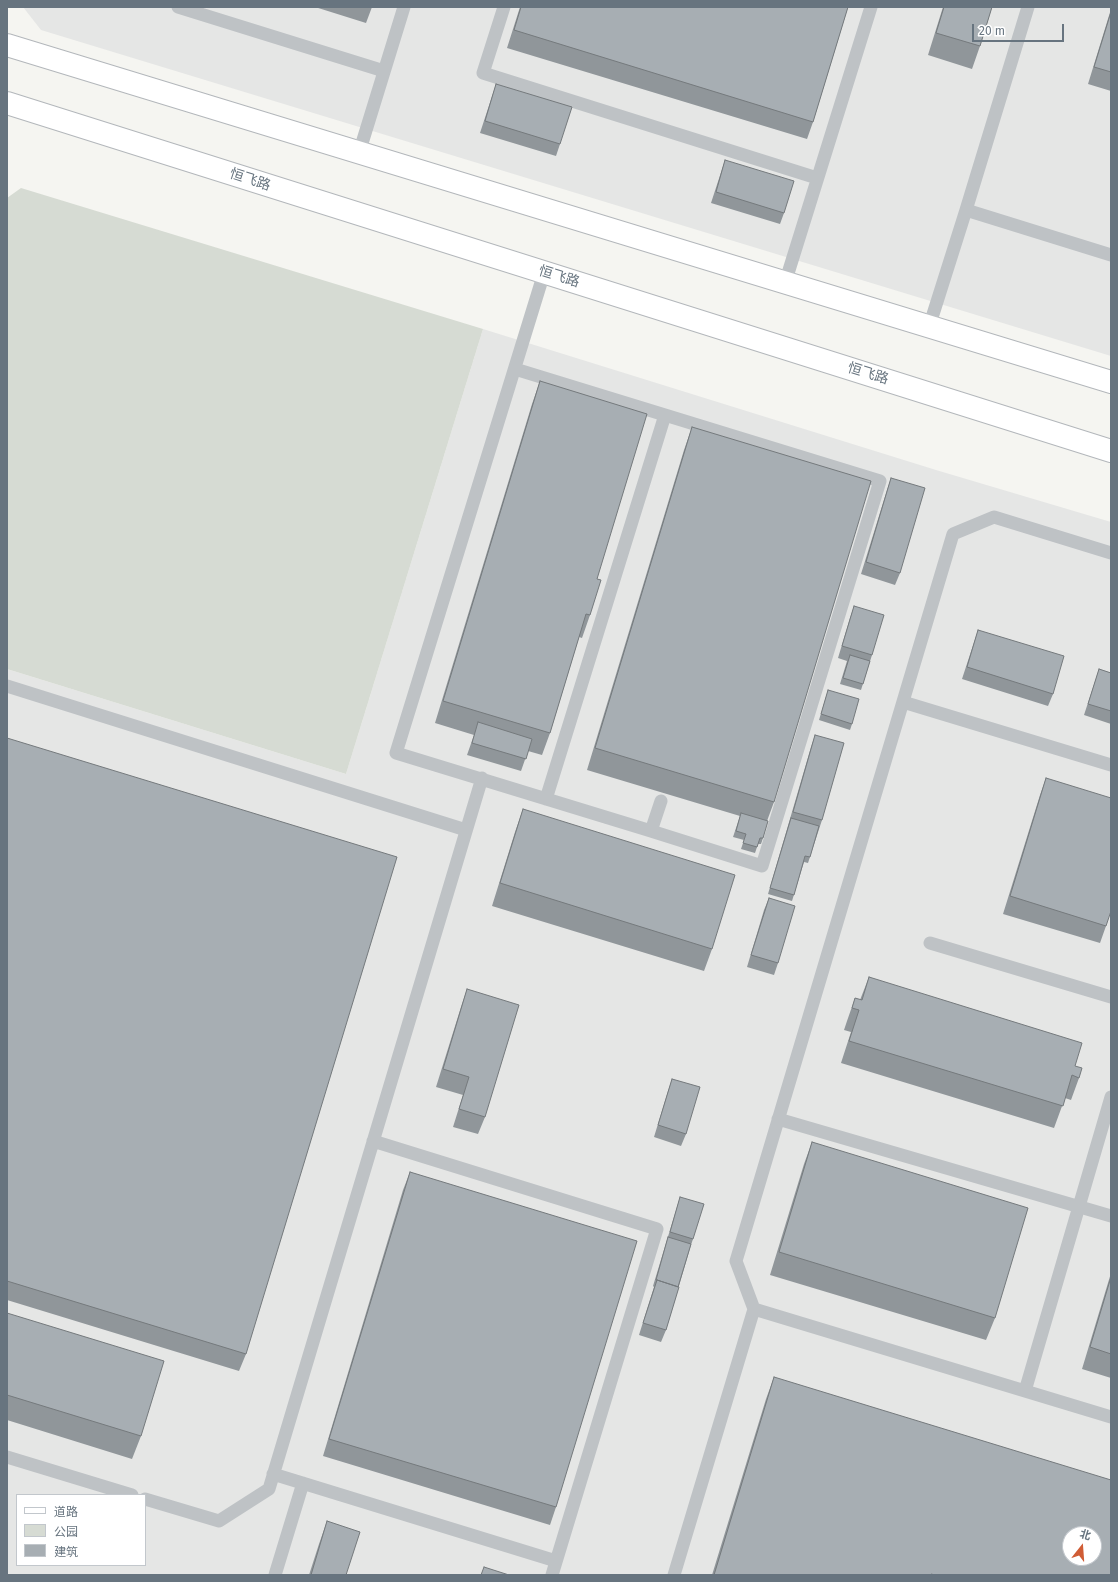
<!DOCTYPE html>
<html>
<head>
<meta charset="utf-8">
<style>
	body { margin:0 }
	#map { position:relative; width:1118px; height:1582px; overflow:hidden; background:#f5f5f1; font-family:"Fira Sans","Noto Sans SC",sans-serif }
	canvas { display:block }
	.frame { position:absolute; inset:0; border:8px solid #67747f; pointer-events:none }
	.legend { position:absolute; left:16px; top:1494px; width:130px; height:72px; box-sizing:border-box; background:#fff; border:1px solid #c2c7cc; margin:0; padding:5px 7px; list-style:none; font-size:12px; color:#67747f }
	.legend li { display:flex; align-items:center; gap:8px; height:20px }
	.legend b { width:20px; border:1px solid #c2c7cc }
	.north { position:absolute; left:1062px; top:1526px; width:40px; height:40px; box-sizing:border-box; background:#fff; border:1px solid #c2c7cc; border-radius:50%; rotate:17deg; font-size:11px; font-weight:700; line-height:16px; text-align:center; color:#67747f }
	.north::after { content:''; display:block; margin:auto; width:14px; height:18px; background:#d05d36; clip-path:polygon(50% 0,100% 100%,50% 72%,0 100%) }
	.scale { position:absolute; left:972px; top:24px; width:92px; height:18px; box-sizing:border-box; border:2px solid #67747f; border-top:0; padding-left:5px; font-size:12px; line-height:14px; white-space:nowrap; color:#67747f; -webkit-text-stroke:3px #fff; paint-order:stroke }
</style>
</head>
<body>
<div id="map">
<canvas width="1118" height="1582"></canvas>
<div class="frame"></div>
<ul class="legend">
<li><b style="height:5px;background:#fff"></b>道路</li>
<li><b style="height:11px;background:#d6dbd3"></b>公园</li>
<li><b style="height:11px;background:#a7aeb3"></b>建筑</li>
</ul>
<div class="north">北</div>
<div class="scale">20 m</div>
</div>
<script>
const ctx = document.querySelector('canvas').getContext('2d');
ctx.lineJoin = 'round';
function fill(path, color) { ctx.fillStyle = color; ctx.fill(path, 'evenodd'); }
const shape = rows => new Path2D(rows.map(r => 'M' + r).join(''));
function strokePath(path, color, width, dash) { ctx.strokeStyle = color; ctx.lineWidth = width; ctx.lineCap = dash ? 'butt' : 'round'; ctx.setLineDash(dash || []); ctx.stroke(path); }
function label(font, color, halo, rows, align = 'center') {
  ctx.font = font + ' "Fira Sans","Noto Sans SC",sans-serif'; ctx.lineWidth = 4; ctx.setLineDash([]); ctx.textBaseline = 'middle'; ctx.strokeStyle = halo; ctx.fillStyle = color; for (const [text, x, y, turn = 0] of rows) {
    ctx.save(); ctx.translate(x, y); ctx.rotate((+turn || 0) * Math.PI / 180); ctx.textAlign = isNaN(turn) ? turn : align; if (halo) ctx.strokeText(text, 0, 0); ctx.fillText(text, 0, 0); ctx.restore();
  }
}
const built = shape([
	[23,7,1111,7,1111,356,41,30],
	[483,329,936,470,1111,522,1111,1575,7,1575,7,669,346,774],
	[17,1495,145,1495,145,1565,17,1565],
	[1070,1534,1094,1534,1094,1558,1070,1558]
]);
const green = shape([
	[21,188,483,329,346,774,7,669,7,198]
]);
const service = shape([
	[178,7,384,71],
	[504,7,483,73,817,178],
	[1028,7,966,210,1111,255],
	[359,153,404,7],
	[544,273,396,753,651,831,661,801],
	[785,283,871,7],
	[929,327,966,210],
	[515,369,880,481,762,866,651,831],
	[7,686,466,830],
	[903,702,1111,765],
	[546,799,665,415],
	[930,943,1111,997],
	[778,1119,1111,1216],
	[373,1141,657,1229,552,1575],
	[754,1309,1111,1417],
	[1025,1391,1111,1097],
	[7,1457,132,1495],
	[273,1474,556,1561],
	[145,1499,219,1521,269,1489,482,778],
	[275,1575,303,1483],
	[674,1575,754,1309,736,1261,953,534,994,517,1111,553]
]);
const secondary = shape([
	[7,45,1111,382],
	[7,103,1111,451]
]);
const wall = shape([
	[315,7,372,7,366,23],
	[520,7,848,7,813,122,807,139,507,48],
	[943,7,992,7,980,46,972,69,928,55],
	[1111,9,1111,91,1088,84],
	[496,84,560,144,556,156,480,133],
	[725,160,784,213,780,224,711,203],
	[540,381,597,579,590,615,582,638,579,637,550,733,542,755,528,751,521,771,467,755,474,735,435,723,532,404],
	[692,427,774,802,767,821,763,838,761,844,758,844,755,853,741,849,744,840,733,837,740,816,587,770,684,450],
	[891,478,900,573,895,585,861,574,887,490],
	[854,606,872,655,861,690,840,684,847,661,838,658,850,618],
	[978,630,1053,694,1048,706,962,679],
	[1099,669,1111,673,1111,724,1084,715],
	[828,690,852,724,850,730,819,720],
	[815,735,822,820,808,863,804,862,792,901,768,894,811,747],
	[7,738,246,1354,239,1371,7,1300],
	[1046,778,1106,926,1100,943,1003,914,1040,795],
	[523,809,712,949,704,971,492,906,515,832],
	[769,898,778,963,774,975,747,967,764,910],
	[869,977,1075,1066,1079,1078,1071,1100,1065,1098,1054,1128,841,1063,851,1032,844,1030,847,1021,855,998,860,1000],
	[467,989,485,1117,478,1134,453,1127,463,1095,436,1087,461,1007],
	[672,1079,686,1134,681,1146,654,1137,668,1091],
	[812,1142,995,1318,986,1340,770,1275,804,1164],
	[410,1172,556,1507,550,1525,323,1456,403,1190],
	[680,1197,693,1239,691,1245,666,1330,661,1342,639,1335,654,1287,653,1286],
	[1111,1273,1111,1378,1082,1369],
	[7,1313,141,1436,132,1459,7,1420],
	[774,1377,1111,1575,712,1575,766,1399],
	[327,1521,346,1575,309,1575,319,1544]
]);
const building = shape([
	[521,7,848,7,813,122,514,30,521,7],
	[944,7,992,7,980,46,936,33,944,7],
	[1111,12,1111,72,1094,67,1111,12],
	[496,84,572,107,560,144,485,121,496,84],
	[725,160,794,181,784,213,716,192,725,160],
	[540,381,647,414,597,579,601,580,590,615,586,614,550,733,443,701,540,381],
	[692,427,871,481,774,802,595,748,692,427],
	[891,478,925,488,900,573,866,562,891,478],
	[854,606,884,615,872,655,842,646,854,606],
	[978,630,1064,656,1053,694,967,667,978,630],
	[850,655,870,661,863,684,843,678,850,655],
	[1099,669,1111,673,1111,711,1088,704,1099,669],
	[828,690,859,699,852,724,821,714,828,690],
	[478,722,532,739,526,759,472,743,478,722],
	[815,735,844,743,822,820,793,812,815,735],
	[7,738,397,857,246,1354,7,1281,7,738],
	[1046,778,1111,798,1111,911,1106,926,1010,896,1046,778],
	[523,809,735,875,712,949,500,883,523,809],
	[741,813,768,821,763,838,760,838,757,847,743,843,746,834,736,831,741,813],
	[791,818,819,826,810,857,805,856,794,895,770,888,791,818],
	[769,898,795,906,778,963,751,955,769,898],
	[869,977,1082,1043,1075,1066,1082,1068,1079,1078,1072,1075,1063,1106,849,1041,859,1010,852,1008,855,998,862,1000,869,977],
	[467,989,519,1005,485,1117,459,1109,469,1077,443,1069,467,989],
	[672,1079,700,1087,686,1134,658,1125,672,1079],
	[812,1142,1028,1208,995,1318,779,1252,812,1142],
	[410,1172,637,1241,556,1507,329,1439,410,1172],
	[680,1197,704,1204,693,1239,670,1232,680,1197],
	[668,1237,691,1244,678,1287,657,1280,656,1280,668,1237],
	[1111,1277,1111,1354,1090,1347,1111,1277],
	[657,1280,679,1287,666,1330,643,1323,657,1280],
	[7,1313,164,1361,141,1436,7,1395,7,1313],
	[774,1377,1111,1480,1111,1575,935,1575,931,1574,930,1575,714,1575,774,1377],
	[1070,1534,1094,1534,1094,1558,1070,1558,1070,1534],
	[327,1521,360,1532,346,1575,311,1575,327,1521],
	[484,1567,509,1575,481,1575,484,1567]
]);
const streetNames = [
	["恒飞路",250,180,18],
	["恒飞路",559,277,17],
	["恒飞路",868,374,17]
];
fill(built, '#e5e6e5');
fill(green, '#d6dbd3');
strokePath(secondary, '#b3b7bb', 24);
strokePath(service, '#bec2c5', 13);
strokePath(secondary, '#fff', 22);
fill(wall, '#90969a');
fill(building, '#a7aeb3');
strokePath(building, '#757a7d', 1);
label('14px', '#67747f', '#fff', streetNames);
</script>
</body>
</html>
